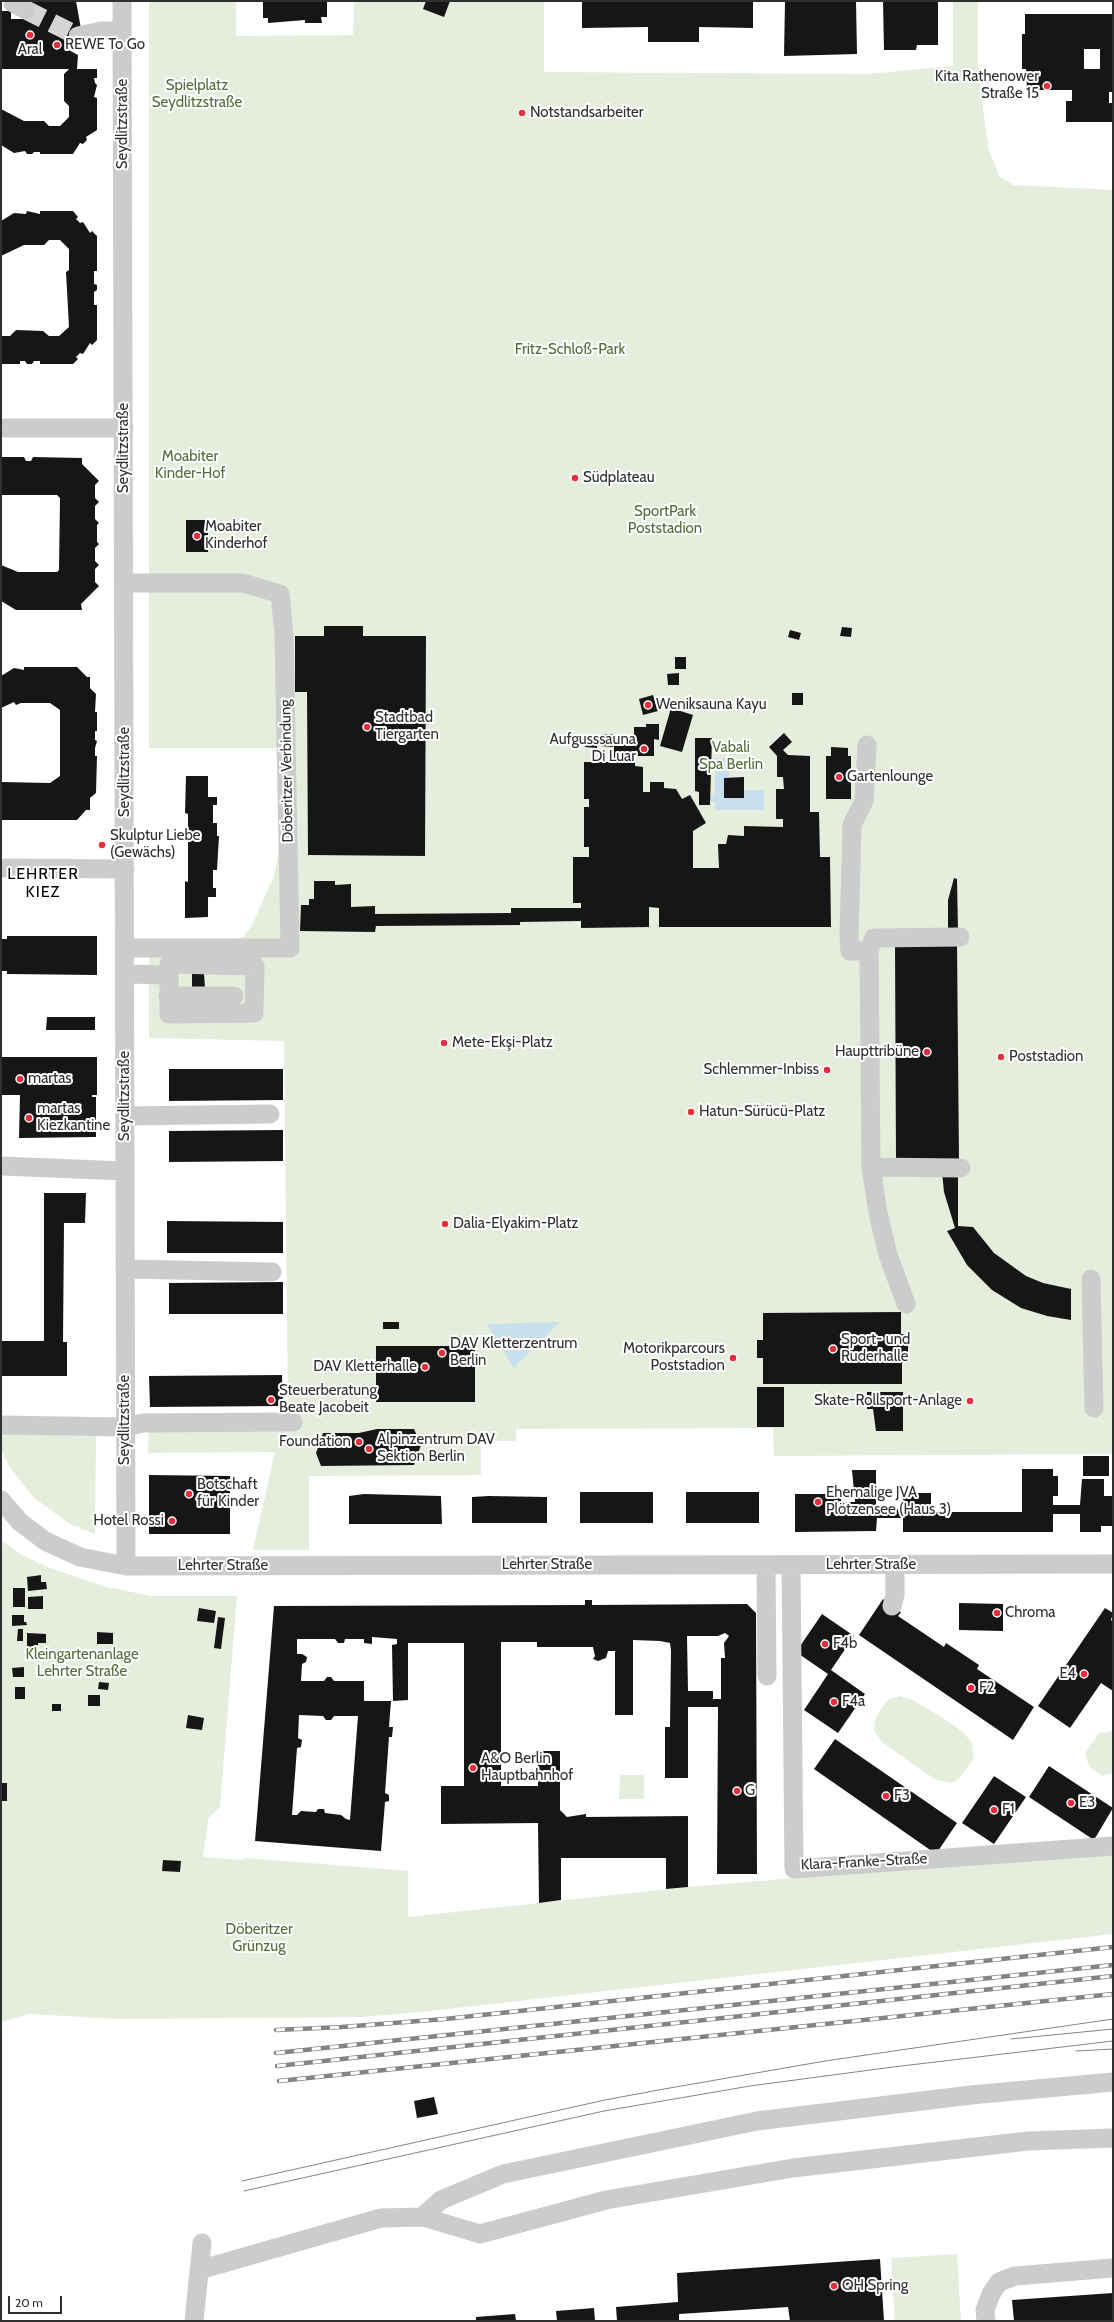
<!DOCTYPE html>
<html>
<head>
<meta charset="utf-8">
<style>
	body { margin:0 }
	#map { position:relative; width:1114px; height:2322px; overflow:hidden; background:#fff; font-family:Cabin,sans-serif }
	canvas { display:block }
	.frame { position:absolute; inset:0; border:2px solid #2f2f2f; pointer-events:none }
	.scale { position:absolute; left:8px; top:2296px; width:54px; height:18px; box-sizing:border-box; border:2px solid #2f2f2f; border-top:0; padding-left:5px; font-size:12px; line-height:14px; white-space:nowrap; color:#2f2f2f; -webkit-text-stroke:3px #fff; paint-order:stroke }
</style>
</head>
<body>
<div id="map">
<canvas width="1114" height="2322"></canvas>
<div class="frame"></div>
<div class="scale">20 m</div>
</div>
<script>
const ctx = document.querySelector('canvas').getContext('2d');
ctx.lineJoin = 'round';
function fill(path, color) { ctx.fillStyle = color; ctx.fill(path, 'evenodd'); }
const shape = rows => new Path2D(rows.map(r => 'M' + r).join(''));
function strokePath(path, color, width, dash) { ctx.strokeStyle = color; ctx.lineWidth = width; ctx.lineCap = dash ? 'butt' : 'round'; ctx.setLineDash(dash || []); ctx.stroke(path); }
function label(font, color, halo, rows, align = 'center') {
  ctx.font = font + ' Cabin,sans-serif'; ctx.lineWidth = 4; ctx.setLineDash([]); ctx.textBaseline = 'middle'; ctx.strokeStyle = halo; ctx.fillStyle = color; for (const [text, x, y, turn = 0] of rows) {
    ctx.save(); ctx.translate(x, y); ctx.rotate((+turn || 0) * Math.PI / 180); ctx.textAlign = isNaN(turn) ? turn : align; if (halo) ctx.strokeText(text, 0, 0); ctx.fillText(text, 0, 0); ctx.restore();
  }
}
const green = shape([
	[149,1,236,1,236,36,353,35,354,1,544,1,544,72,868,74,953,66,953,1,978,1,978,65,984,117,989,151,1000,177,1014,185,1113,190,1113,1454,774,1456,773,1428,516,1429,516,1441,481,1441,481,1475,309,1476,309,1550,253,1550,275,1452,148,1453,149,1414,288,1413,284,1041,149,1038,149,941,235,940,244,936,251,927,274,876,281,841,278,748,149,748],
	[1,1434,96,1436,95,1534,70,1524,33,1497,9,1466,2,1452],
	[1,1540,22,1555,47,1567,106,1587,152,1596,237,1596,220,1807,208,1819,203,1857,240,1860,247,1858,408,1871,408,1917,688,1887,1113,1851,1113,1934,421,2012,363,2017,118,2019,30,2014,1,2022],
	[900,1696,913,1700,949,1722,964,1733,972,1743,974,1758,958,1780,951,1783,936,1780,883,1743,874,1731,875,1720,881,1708,889,1699],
	[1113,1731,1113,1773,1103,1776,1089,1767,1085,1753,1099,1733],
	[620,1775,644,1775,644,1799,619,1799],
	[957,2254,961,2321,895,2321,891,2258]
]);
const water = shape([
	[715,758,735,759,735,766,729,767,729,790,764,790,764,810,715,810,715,802,710,801,710,796,715,795],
	[560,1322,514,1368,487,1324]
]);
const building = shape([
	[34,1,76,1,81,29,72,46,67,44,65,48,78,55,77,69,97,69,97,78,94,78,95,83,97,85,94,97,97,98,97,130,86,137,87,140,83,144,80,143,73,154,40,154,40,152,34,152,32,154,27,154,25,151,14,153,1,145,1,109,24,121,44,121,49,126,60,126,69,117,69,106,64,101,64,74,69,69,1,69,1,11,11,11,11,19,22,19,29,4],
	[263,1,327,1,327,17,321,17,322,23,305,23,305,20,268,23,268,18,263,18],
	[426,1,450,1,444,17,423,9],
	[582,1,753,1,753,28,699,27,699,42,648,42,648,27,582,28],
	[785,1,856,1,857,54,784,56],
	[883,1,938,1,938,45,917,45,916,50,884,50],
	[1025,14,1113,14,1113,92,1109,92,1109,103,1113,103,1113,122,1066,122,1066,101,1072,101,1072,90,1027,90,1026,69,1022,69,1022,34,1025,34],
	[1084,49,1100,49,1100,69,1084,69],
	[27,211,40,214,40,211,73,211,78,217,76,219,80,223,83,222,90,233,92,231,97,236,97,271,94,271,94,284,97,285,97,290,94,292,94,305,97,305,97,340,92,345,90,343,83,354,80,353,76,357,78,359,73,364,40,364,40,361,34,361,32,364,27,364,25,361,20,361,20,364,1,364,1,336,10,336,16,330,43,331,49,336,59,336,69,327,66,272,69,270,69,249,60,240,49,240,44,245,24,245,1,256,1,221,14,213,26,214],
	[1,457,24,457,26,461,31,461,33,457,82,458,82,464,99,481,95,485,95,498,99,502,95,506,95,519,99,523,97,525,97,542,99,544,95,548,95,561,99,565,95,569,95,582,99,586,81,604,82,610,16,610,1,601,1,565,18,572,57,572,59,570,60,498,57,495,1,495],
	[186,520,208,520,208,552,186,552],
	[324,626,363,626,363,636,426,636,425,856,308,855,307,692,295,692,295,636,324,636],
	[842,627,852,628,851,637,840,636],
	[790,630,801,633,799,640,788,637],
	[675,657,686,657,686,669,675,669],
	[24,667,77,667,87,677,90,677,90,688,96,694,95,712,97,712,97,731,95,731,95,740,97,741,95,748,95,756,97,756,96,793,90,798,90,810,86,810,77,820,1,820,1,782,50,783,60,776,60,710,50,703,21,703,16,705,14,702,1,708,1,676,14,668,24,670],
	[679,673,679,685,668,685,667,674],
	[792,693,803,693,803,705,792,705],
	[653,695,658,711,643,715,639,699],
	[671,708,693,715,682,752,660,746],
	[646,724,659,724,659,740,654,739,654,756,635,756,635,766,643,767,643,792,650,792,650,782,664,782,664,788,676,789,682,799,690,795,706,823,693,831,693,868,719,868,718,844,726,844,728,835,744,836,744,826,783,827,783,819,776,819,776,789,784,789,783,777,777,777,777,756,769,747,784,733,792,742,783,750,788,755,810,756,810,812,819,812,820,857,830,857,831,927,659,927,659,908,649,907,649,927,581,928,581,921,520,922,520,925,376,926,375,932,300,931,301,905,309,905,309,899,314,899,314,881,335,881,335,885,351,884,351,907,375,906,375,914,511,913,511,908,581,908,581,903,573,903,573,857,589,857,589,847,584,847,584,807,589,807,589,799,584,799,584,762,614,762,614,741,634,741,634,727,646,727],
	[601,734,613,734,613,747,601,746],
	[585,735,597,735,597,748,585,747],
	[695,738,712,738,710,805,699,805,699,792,695,791],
	[831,747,848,748,848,756,851,756,851,799,826,799,826,756,831,756],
	[186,776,208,776,208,797,217,797,217,805,213,805,213,823,217,823,217,836,219,836,217,870,213,870,213,888,216,888,216,897,208,897,208,917,185,918,185,881,188,882,188,814,185,813],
	[744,777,744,798,724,798,724,778],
	[954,878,957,879,958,931,948,931,948,900],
	[7,936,97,936,97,975,7,974,7,971,1,971,1,939,7,939],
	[895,943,957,943,959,1161,896,1161],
	[192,973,204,973,205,988,192,988],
	[47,1017,95,1017,95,1030,46,1030],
	[1,1057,97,1057,97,1095,92,1095,92,1097,96,1097,96,1137,19,1138,20,1095,1,1095],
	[169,1069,283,1069,283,1100,169,1101],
	[283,1130,283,1161,169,1162,169,1131],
	[942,1172,958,1173,958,1226,973,1227,994,1253,1026,1276,1043,1283,1071,1289,1071,1320,1047,1316,1021,1308,992,1290,967,1265,947,1231,955,1228,944,1192],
	[44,1193,86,1193,85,1223,64,1223,63,1342,67,1342,67,1376,1,1376,1,1341,44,1341],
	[167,1221,283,1222,283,1253,167,1253],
	[283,1282,283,1314,169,1314,169,1283],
	[901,1312,901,1334,908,1334,908,1363,902,1363,902,1384,763,1384,763,1358,757,1358,757,1340,763,1340,763,1313],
	[383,1322,399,1322,399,1329,383,1329],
	[376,1346,475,1346,475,1402,376,1402],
	[282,1375,283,1406,150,1407,149,1376],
	[757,1387,784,1387,784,1427,757,1427],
	[867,1392,903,1392,903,1431,876,1431,873,1409,867,1409],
	[377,1429,414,1429,421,1445,414,1465,321,1466,316,1453,323,1433,359,1433],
	[453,1435,463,1438,442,1440,442,1439],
	[1083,1456,1109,1456,1109,1476,1083,1476],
	[1022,1469,1053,1469,1053,1476,1058,1476,1058,1496,1053,1496,1053,1505,1080,1505,1082,1479,1104,1479,1104,1496,1113,1496,1113,1526,1101,1526,1101,1532,1080,1532,1080,1514,1053,1514,1053,1532,903,1532,903,1518,877,1518,876,1531,795,1532,795,1494,841,1494,841,1502,855,1502,852,1470,876,1470,876,1492,880,1492,879,1501,876,1501,876,1509,903,1509,903,1493,931,1493,931,1512,1022,1512],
	[149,1475,230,1476,230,1534,149,1534],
	[580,1492,653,1492,653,1523,580,1523],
	[686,1492,759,1492,759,1523,686,1523],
	[364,1494,441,1496,442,1524,349,1524,349,1496],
	[489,1496,547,1497,547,1523,472,1523,472,1497],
	[41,1575,41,1582,46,1582,47,1589,28,1591,27,1577],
	[13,1588,25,1588,25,1607,13,1607],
	[43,1596,43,1609,28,1609,28,1597],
	[883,1599,901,1612,898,1616,944,1647,946,1643,979,1665,977,1669,1034,1707,1013,1740,859,1635],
	[585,1600,592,1600,592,1605,747,1604,756,1613,757,1874,717,1874,718,1707,688,1707,688,1778,665,1778,665,1727,670,1727,671,1651,670,1643,660,1641,633,1640,633,1715,615,1715,615,1651,608,1651,606,1658,598,1661,593,1659,595,1656,593,1647,537,1647,537,1642,501,1642,501,1786,538,1786,538,1751,560,1751,560,1810,567,1817,586,1814,586,1817,688,1816,688,1887,666,1889,666,1858,561,1858,561,1900,539,1903,538,1823,441,1824,441,1786,464,1786,464,1643,408,1643,408,1700,393,1701,392,1645,397,1644,397,1639,372,1637,372,1644,364,1643,364,1639,345,1639,344,1643,338,1643,335,1639,297,1639,297,1654,302,1654,307,1657,306,1662,302,1664,301,1681,324,1681,327,1677,331,1677,334,1681,364,1681,364,1701,391,1701,389,1727,393,1727,392,1737,389,1737,385,1793,389,1795,389,1801,385,1802,381,1851,255,1841,274,1606,585,1605],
	[725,1633,729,1636,724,1643,725,1658,721,1658,721,1699,713,1699,713,1691,688,1691,687,1636,718,1636],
	[299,1715,323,1716,326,1720,331,1720,334,1716,358,1716,350,1820,346,1819,341,1815,325,1813,324,1809,318,1809,316,1812,301,1811,297,1815,292,1815,297,1748,301,1747,302,1740,298,1738],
	[959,1603,1003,1604,1003,1631,959,1630],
	[199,1608,216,1611,214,1623,197,1621],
	[1105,1608,1113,1613,1111,1620,1113,1622,1113,1691,1101,1683,1070,1728,1038,1706],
	[822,1614,854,1636,831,1670,865,1694,838,1733,804,1710,828,1674,796,1652],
	[12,1615,24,1615,24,1622,26,1622,27,1625,12,1626],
	[218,1617,225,1618,221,1649,214,1648],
	[18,1629,23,1629,23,1641,17,1641],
	[97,1632,113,1633,113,1644,97,1644],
	[27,1633,46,1634,46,1643,38,1643,38,1651,27,1650],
	[24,1667,24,1677,13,1677,12,1668],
	[99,1682,109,1683,108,1690,98,1689],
	[15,1687,25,1687,25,1699,15,1699],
	[88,1695,100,1695,100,1706,88,1706],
	[52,1704,61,1704,61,1711,52,1711],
	[188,1715,204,1718,202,1730,186,1728],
	[835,1739,957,1823,936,1854,814,1769],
	[1049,1766,1113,1808,1094,1840,1029,1797],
	[994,1776,1026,1797,994,1844,962,1823],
	[1,1783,7,1783,7,1801,1,1801],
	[163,1860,181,1861,180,1872,162,1871],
	[434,2097,438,2114,417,2118,414,2101],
	[880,2259,884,2321,790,2321,788,2307,679,2314,679,2321,617,2321,616,2307,678,2302,677,2273],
	[1113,2293,1113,2321,1014,2321,1012,2300],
	[594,2308,595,2321,557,2321,556,2311],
	[515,2314,516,2321,476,2321,476,2317]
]);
const minorTunnel = shape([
	[26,10,78,36]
]);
const minor = shape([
	[13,1,13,3,26,10],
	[122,1,126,1566],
	[78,36,101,31,122,31],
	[1,428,124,428],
	[124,583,243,583,280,594,284,635,290,948,125,948],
	[867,745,864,801,852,825,849,936,850,951,869,951],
	[1,868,125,869],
	[169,964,255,966,254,1013,169,1014,169,964],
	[125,974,168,975],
	[168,996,234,996],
	[125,1116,270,1114],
	[1,1166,125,1171],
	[871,1167,961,1168],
	[125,1269,272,1272],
	[1091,1279,1094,1408],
	[906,1304,888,1255,878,1213,871,1167,869,951,874,938,960,937],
	[1,1425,125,1427,143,1423,293,1422],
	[1,1500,20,1522,45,1541,80,1557,126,1566,1113,1564],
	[766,1565,767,1676],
	[791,1565,794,1869,1113,1846],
	[892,1606,895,1595,895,1565],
	[422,2217,441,2200,503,2174,757,2121,971,2095,1113,2082],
	[199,2270,381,2218,423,2217,480,2234,606,2200,793,2168,1028,2141,1113,2138],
	[194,2321,202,2243],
	[986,2321,985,2310,991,2294,999,2282,1015,2276,1113,2268]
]);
const tram = shape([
	[1011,2039,1113,2029],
	[1076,2051,1113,2049],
	[242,2181,605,2100,664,2089,825,2061,1113,2019],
	[244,2191,604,2111,750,2086,893,2067,1113,2041]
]);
const rail = shape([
	[276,2030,342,2027,445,2019,1113,1947],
	[276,2053,1113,1965],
	[277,2066,1113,1976],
	[279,2081,1113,1994]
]);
const markers = [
	[30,35,4,"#eb2c3d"],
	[57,45,4,"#eb2c3d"],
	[1047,86,4,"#eb2c3d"],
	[522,113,4,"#eb2c3d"],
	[575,478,4,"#eb2c3d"],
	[197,536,4,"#eb2c3d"],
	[648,705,4,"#eb2c3d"],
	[367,727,4,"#eb2c3d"],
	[644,749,4,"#eb2c3d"],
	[839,777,4,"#eb2c3d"],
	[102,845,4,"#eb2c3d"],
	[444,1043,4,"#eb2c3d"],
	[927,1052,4,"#eb2c3d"],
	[1001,1057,4,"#eb2c3d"],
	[827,1070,4,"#eb2c3d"],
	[20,1079,4,"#eb2c3d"],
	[691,1112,4,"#eb2c3d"],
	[29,1118,4,"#eb2c3d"],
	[445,1224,4,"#eb2c3d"],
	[833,1349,4,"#eb2c3d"],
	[442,1353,4,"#eb2c3d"],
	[733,1358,4,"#eb2c3d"],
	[425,1367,4,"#eb2c3d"],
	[271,1400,4,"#eb2c3d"],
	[970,1401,4,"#eb2c3d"],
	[359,1442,4,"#eb2c3d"],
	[369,1449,4,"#eb2c3d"],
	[189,1494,4,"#eb2c3d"],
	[818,1502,4,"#eb2c3d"],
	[172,1521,4,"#eb2c3d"],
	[997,1613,4,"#eb2c3d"],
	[825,1644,4,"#eb2c3d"],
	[1084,1674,4,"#eb2c3d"],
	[971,1688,4,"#eb2c3d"],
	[834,1702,4,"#eb2c3d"],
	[473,1768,4,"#eb2c3d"],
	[737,1791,4,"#eb2c3d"],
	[886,1796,4,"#eb2c3d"],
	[1071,1803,4,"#eb2c3d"],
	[994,1810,4,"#eb2c3d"],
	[834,2286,4,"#eb2c3d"]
];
const poiNames = [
	["REWE To Go",65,45],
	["Aral",30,50,"center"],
	["Kita Rathenower",1039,77,"right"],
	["Straße 15",1039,94,"right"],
	["Notstandsarbeiter",530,113],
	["Südplateau",583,478],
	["Moabiter",205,527],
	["Kinderhof",205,544],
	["Weniksauna Kayu",656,705],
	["Stadtbad",375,718],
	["Tiergarten",375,735],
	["Aufgusssauna",636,740,"right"],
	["Di Luar",636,757,"right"],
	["Gartenlounge",847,777],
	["Skulptur Liebe",110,836],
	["(Gewächs)",110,853],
	["Mete-Ekşi-Platz",452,1043],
	["Haupttribüne",919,1052,"right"],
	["Poststadion",1009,1057],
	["Schlemmer-Inbiss",819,1070,"right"],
	["martas",28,1079],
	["martas",37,1109],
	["Kiezkantine",37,1126],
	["Hatun-Sürücü-Platz",699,1112],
	["Dalia-Elyakim-Platz",453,1224],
	["Sport- und",841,1340],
	["Ruderhalle",841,1357],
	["DAV Kletterzentrum",450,1344],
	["Berlin",450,1361],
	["Motorikparcours",725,1349,"right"],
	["Poststadion",725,1366,"right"],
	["DAV Kletterhalle",417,1367,"right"],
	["Steuerberatung",279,1391],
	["Beate Jacobeit",279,1408],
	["Skate-Rollsport-Anlage",962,1401,"right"],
	["Alpinzentrum DAV",377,1440],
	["Sektion Berlin",377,1457],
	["Foundation",351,1442,"right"],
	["Botschaft",197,1485],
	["für Kinder",197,1502],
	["Ehemalige JVA",826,1493],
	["Plötzensee (Haus 3)",826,1510],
	["Hotel Rossi",164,1521,"right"],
	["Chroma",1005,1613],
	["F4b",833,1644],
	["E4",1076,1674,"right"],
	["F2",979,1688],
	["F4a",842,1702],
	["A&O Berlin",481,1759],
	["Hauptbahnhof",481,1776],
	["G",745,1791],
	["F3",894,1796],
	["E3",1079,1803],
	["F1",1002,1810],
	["QH Spring",842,2286]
];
const parkNames = [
	["Spielplatz",197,86],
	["Seydlitzstraße",197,103],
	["Fritz-Schloß-Park",570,350],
	["Moabiter",190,457],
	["Kinder-Hof",190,474],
	["SportPark",665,512],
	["Poststadion",665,529],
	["Vabali",731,748],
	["Spa Berlin",731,765],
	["Kleingartenanlage",82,1655],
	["Lehrter Straße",82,1672],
	["Döberitzer",259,1930],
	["Grünzug",259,1947]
];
const streetNames = [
	["Seydlitzstraße",123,124,-90],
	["Seydlitzstraße",124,448,-90],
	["Döberitzer Verbindung",287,771,-91],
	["Seydlitzstraße",125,772,-90],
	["Seydlitzstraße",125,1096,-90],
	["Seydlitzstraße",125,1420,-90],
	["Lehrter Straße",547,1565],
	["Lehrter Straße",871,1565],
	["Lehrter Straße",223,1566],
	["Klara-Franke-Straße",864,1862,-3]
];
const neighbourhoodNames = [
	["LEHRTER",43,874],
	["KIEZ",43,892]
];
fill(green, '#e5eddc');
fill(water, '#c8dfed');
fill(building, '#161616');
strokePath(minorTunnel, '#d5d5d5', 19, [19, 10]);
strokePath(minor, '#ccc', 19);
strokePath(tram, '#848484', 1);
strokePath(rail, '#848484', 4.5);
strokePath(rail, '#fff', 3, [9]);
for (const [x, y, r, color] of markers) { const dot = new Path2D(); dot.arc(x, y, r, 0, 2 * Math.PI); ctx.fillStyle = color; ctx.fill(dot); strokePath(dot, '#fff', 1.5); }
label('15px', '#2f2f2f', '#fff', poiNames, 'left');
label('15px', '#536c3a', '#fff', parkNames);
label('15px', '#2f2f2f', '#fff', streetNames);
ctx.letterSpacing = '1px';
label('16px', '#000', '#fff', neighbourhoodNames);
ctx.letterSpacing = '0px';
</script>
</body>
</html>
